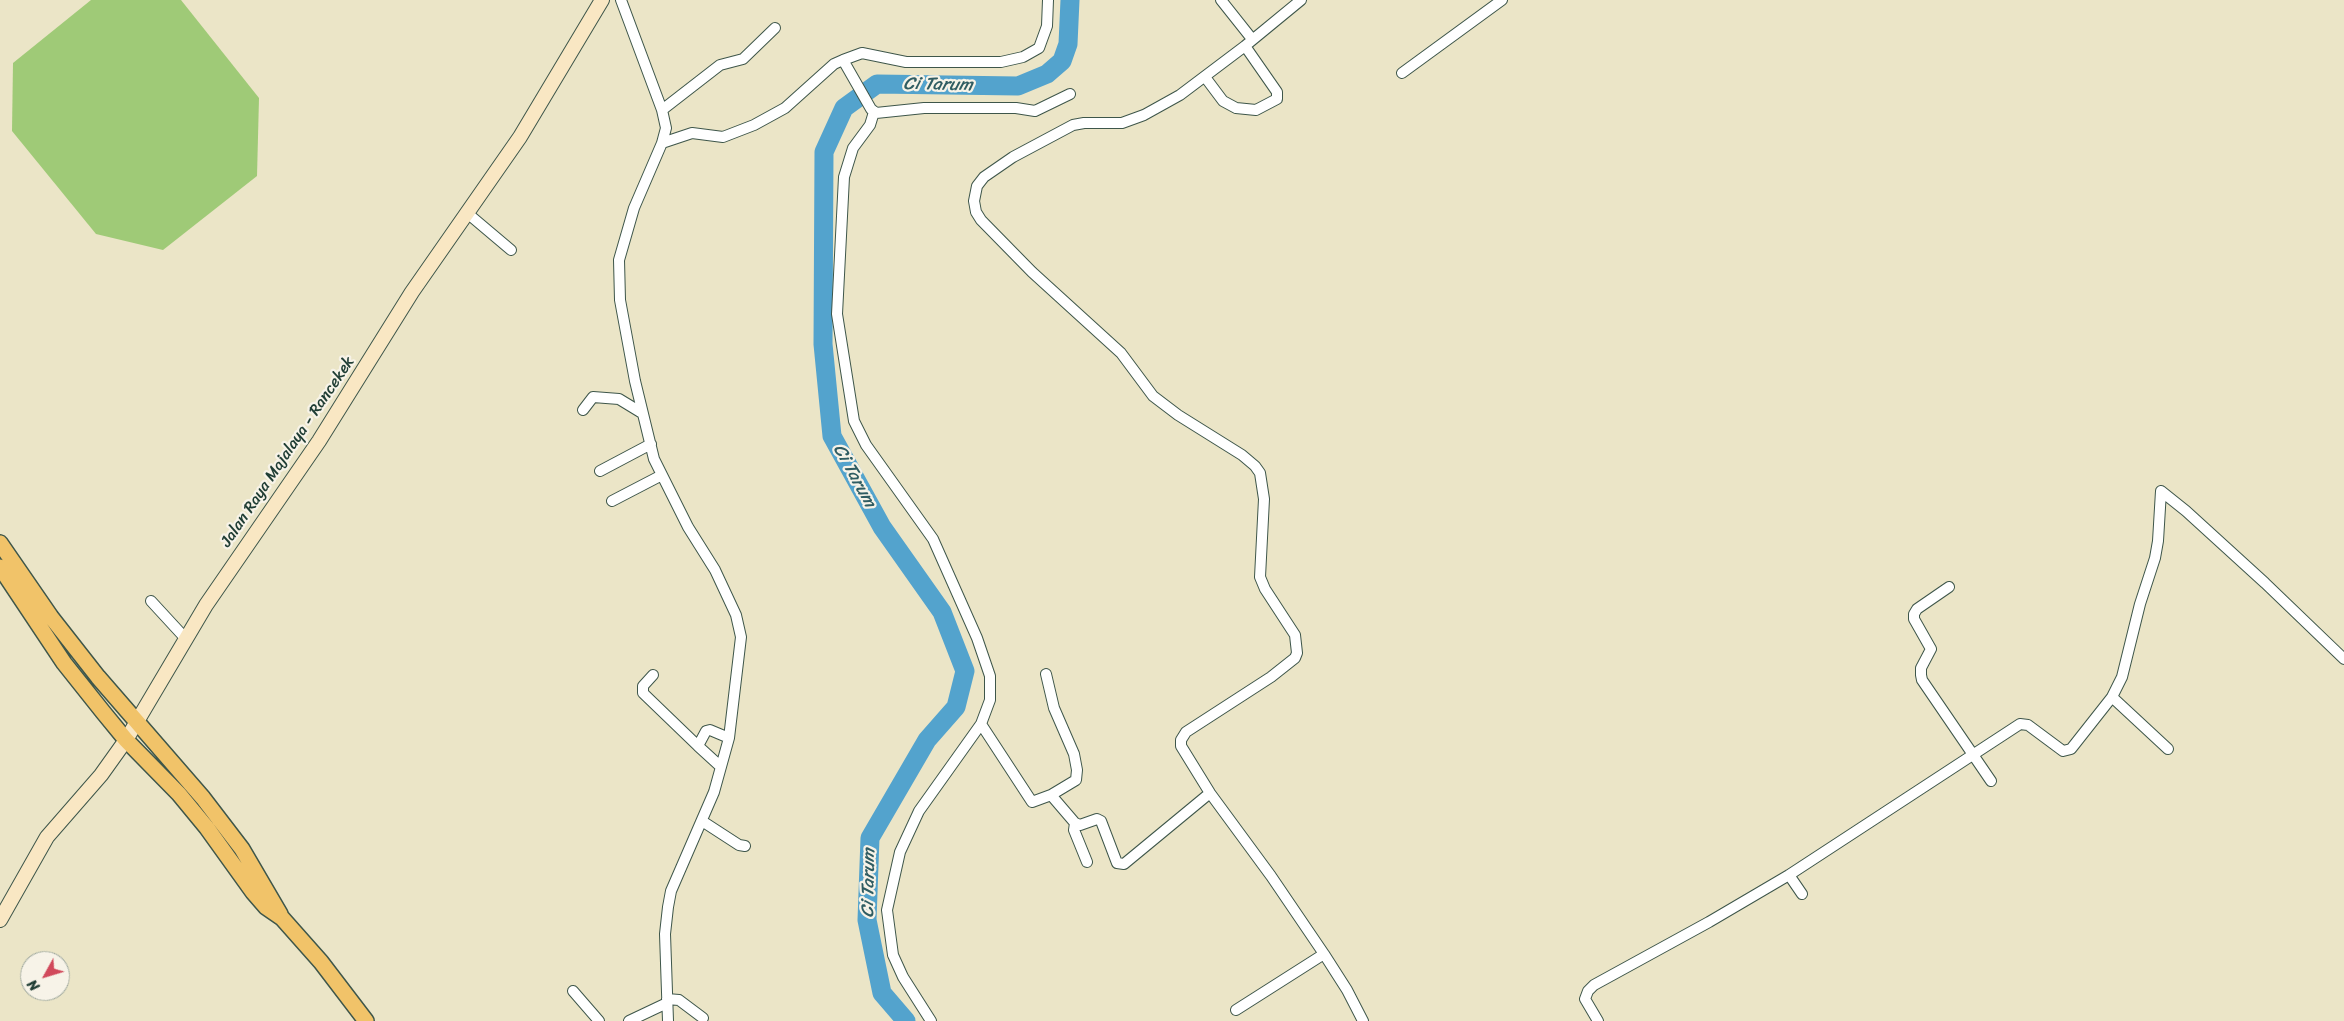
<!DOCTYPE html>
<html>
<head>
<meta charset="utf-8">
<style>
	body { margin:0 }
	#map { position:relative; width:2344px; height:1021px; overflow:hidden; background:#ebe5c7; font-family:Sriracha,sans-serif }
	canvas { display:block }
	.north { position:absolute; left:20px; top:951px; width:50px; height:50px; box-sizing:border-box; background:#f7f3e8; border:1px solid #a1aaa0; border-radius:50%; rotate:231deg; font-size:14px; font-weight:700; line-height:20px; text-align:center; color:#1f3d34 }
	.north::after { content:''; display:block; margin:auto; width:18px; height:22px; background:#d1495b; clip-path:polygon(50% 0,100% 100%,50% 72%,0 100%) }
</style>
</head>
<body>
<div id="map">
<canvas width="2344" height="1021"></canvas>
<div class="north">N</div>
</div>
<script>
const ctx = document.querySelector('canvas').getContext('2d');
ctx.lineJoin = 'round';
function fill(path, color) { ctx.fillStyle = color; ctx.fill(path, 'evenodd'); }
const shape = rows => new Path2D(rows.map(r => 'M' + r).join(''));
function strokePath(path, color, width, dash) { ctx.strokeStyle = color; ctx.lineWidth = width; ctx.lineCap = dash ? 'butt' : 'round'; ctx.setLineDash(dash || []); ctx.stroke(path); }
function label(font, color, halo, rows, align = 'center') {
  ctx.font = font + ' Sriracha,sans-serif'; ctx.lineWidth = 4.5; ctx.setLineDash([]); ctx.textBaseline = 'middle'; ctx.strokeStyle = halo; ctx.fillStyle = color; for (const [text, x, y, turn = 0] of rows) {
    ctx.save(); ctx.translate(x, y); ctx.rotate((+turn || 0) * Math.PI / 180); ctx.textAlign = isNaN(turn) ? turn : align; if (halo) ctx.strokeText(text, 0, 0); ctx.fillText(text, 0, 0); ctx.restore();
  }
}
const green = shape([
	[91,0,181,0,259,98,257,176,163,250,96,234,12,131,13,63]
]);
const river = shape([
	[906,1021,882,993,867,920,870,838,927,740,956,707,965,671,942,612,882,527,832,436,823,344,824,152,844,108,877,84,1018,86,1047,74,1062,61,1068,44,1070,0]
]);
const street = shape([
	[621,0,662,110,666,128,662,143,634,208,619,260,620,300,635,381,654,459,688,527,715,570,736,615,741,637,729,738,714,792,671,891,668,907,665,934,668,1021],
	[1048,0,1047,26,1039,48,1023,57,1001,62,906,62,862,53,843,60,871,109,876,113,924,108,1016,108,1035,111,1070,94],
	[1221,0,1252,39],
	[1301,0,1245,46,1180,95,1144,115,1122,123,1084,123,1073,125,1013,157,984,177,977,186,974,201,976,212,981,220,1032,272,1121,353,1153,396,1178,415,1242,455,1255,466,1260,473,1264,499,1260,577,1265,589,1295,635,1297,653,1295,658,1271,677,1186,732,1181,740,1181,746,1210,793,1271,876,1324,954,1347,990,1363,1021],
	[1402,73,1502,0],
	[1205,77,1223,101,1236,108,1256,110,1277,99,1277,92,1245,46],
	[662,110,720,65,743,59,775,28],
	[874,112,870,125,853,148,844,177,837,314,854,421,866,445,933,539,977,638,990,676,990,700,981,724,919,811,900,852,887,910,893,955,903,977,931,1021],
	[662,143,692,133,723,137,754,125,785,108,834,64,843,60],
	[466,212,511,250],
	[583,410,593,397,619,399,642,413],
	[600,471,651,444],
	[2161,491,2186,511,2265,583,2344,659],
	[612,501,662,475],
	[1949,587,1917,609,1914,614,1914,619,1931,649,1921,668,1921,675,1922,680,1991,781],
	[151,601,186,639],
	[1046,674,1054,708,1074,754,1077,770,1076,780,1051,795,1075,823,1080,825,1097,819,1101,821,1117,863,1124,864,1210,793],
	[653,675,643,686,643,693,698,746],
	[2112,697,2168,749],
	[981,724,1032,802,1051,795],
	[721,767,698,746,706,731,710,730,729,738],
	[702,821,739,845,745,846],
	[1075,823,1074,830,1087,862],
	[1789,875,1802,894],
	[573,991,599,1021],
	[667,999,679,1000,703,1018],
	[1236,1010,1324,954],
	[629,1021,667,1003],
	[1598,1021,1585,999,1588,991,1594,985,1709,922,1789,875,2020,724,2028,725,2063,751,2071,749,2112,697,2122,677,2140,604,2155,558,2158,541,2161,491]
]);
const secondary = shape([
	[0,920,47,837,101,775,126,740,206,605,319,441,412,292,520,137,602,0]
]);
const primary = shape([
	[0,543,51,617,98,677,203,798,242,849,280,914],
	[0,567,64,663,103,712,126,740,179,794,207,828,253,892,266,907,282,918,321,962,366,1021]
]);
const streetNames = [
	["Jalan Raya Majalaya - Rancekek",288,452,-56]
];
const waterNames = [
	["Ci Tarum",938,85,1],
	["Ci Tarum",854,476,61],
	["Ci Tarum",869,883,-89]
];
fill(green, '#9fca77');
strokePath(river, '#53a3cd', 19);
strokePath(street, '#3e564a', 12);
strokePath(secondary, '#3e564a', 16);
strokePath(primary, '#3e564a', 18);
strokePath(street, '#fff', 10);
strokePath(secondary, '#f9e7c3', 14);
strokePath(primary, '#f1c369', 15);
label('16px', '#1f3d34', '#f7f3e8', streetNames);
label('italic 18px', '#2f5c62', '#f7f3e8', waterNames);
</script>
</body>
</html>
